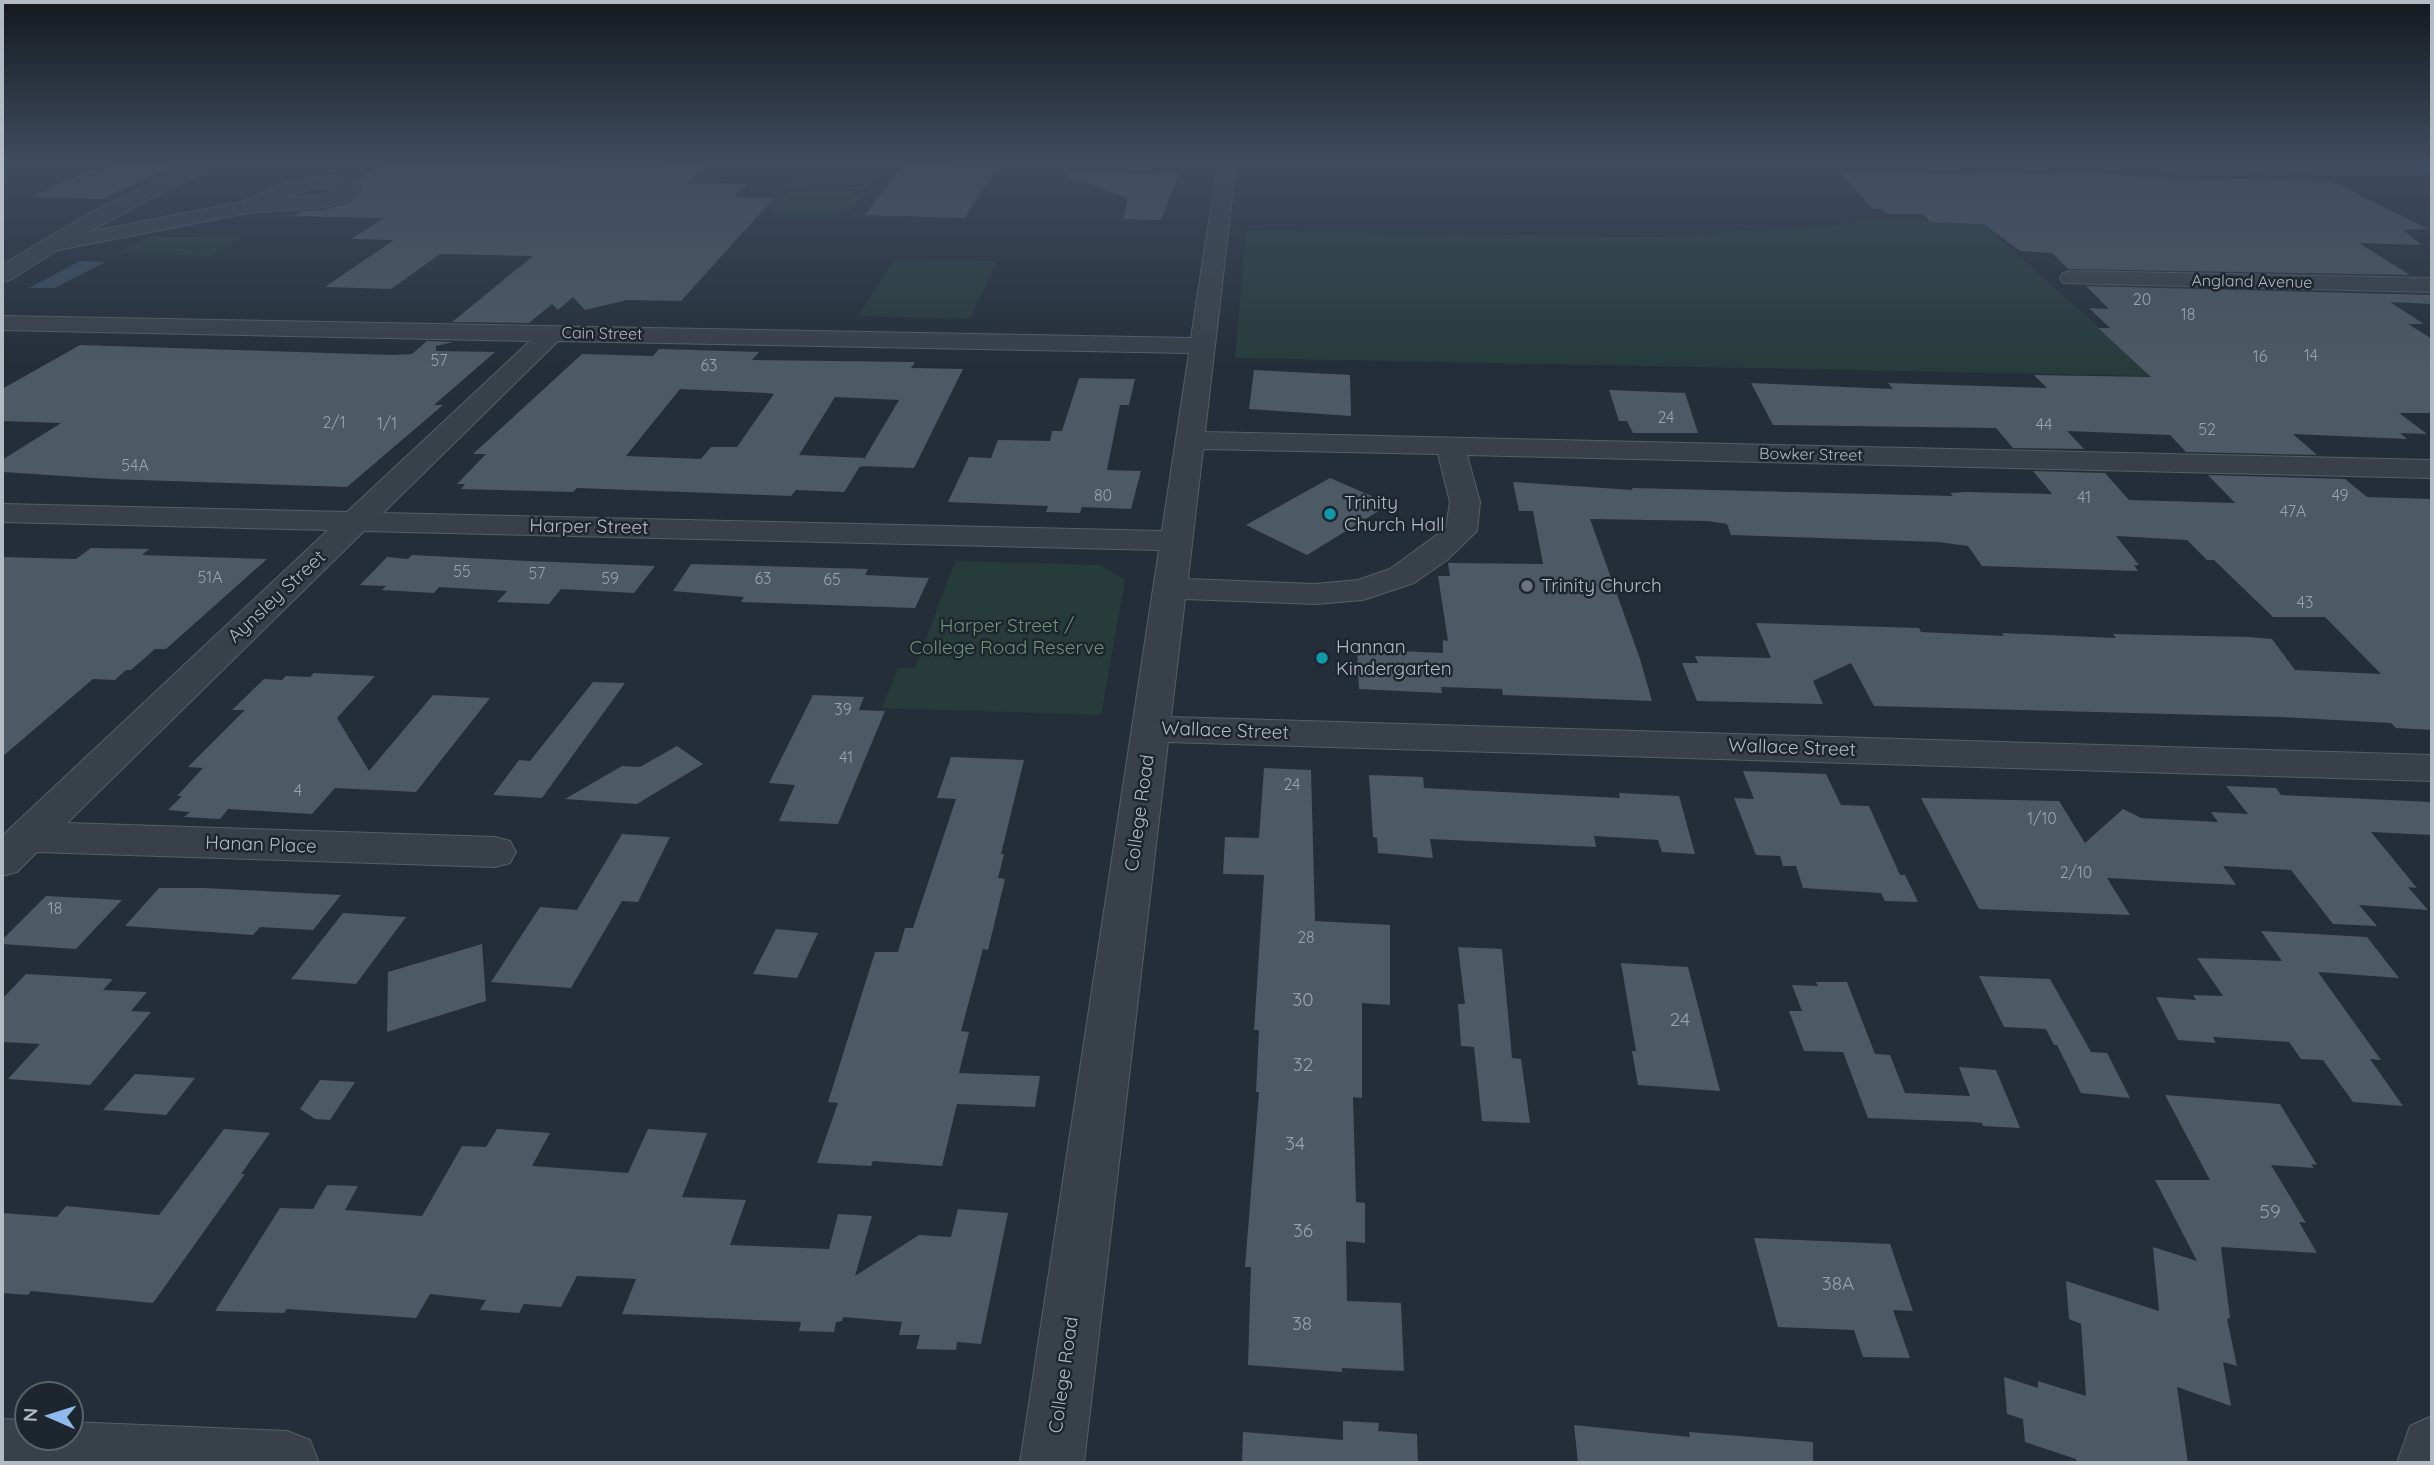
<!DOCTYPE html>
<html>
<head>
<meta charset="utf-8">
<style>
	body { margin:0 }
	#map { position:relative; width:2434px; height:1465px; overflow:hidden; background:#242e39; font-family:Quicksand,sans-serif }
	canvas { display:block }
	.frame { position:absolute; inset:0; border:4px solid #b3bbc5; pointer-events:none }
	.north { position:absolute; left:14px; top:1381px; width:70px; height:70px; box-sizing:border-box; background:#1d252e; border:2px solid #59616a; border-radius:50%; rotate:273deg; font-size:19px; font-weight:700; line-height:28px; text-align:center; color:#b3bbc5 }
	.north::after { content:''; display:block; margin:auto; width:24px; height:32px; background:#8fbaee; clip-path:polygon(50% 0,100% 100%,50% 72%,0 100%) }
</style>
</head>
<body>
<div id="map">
<canvas width="2434" height="1465"></canvas>
<div class="frame"></div>
<div class="north">N</div>
</div>
<script>
const ctx = document.querySelector('canvas').getContext('2d');
ctx.lineJoin = 'round';
function fill(path, color) { ctx.fillStyle = color; ctx.fill(path, 'evenodd'); }
const shape = rows => new Path2D(rows.map(r => 'M' + r).join(''));
function strokePath(path, color, width, dash) { ctx.strokeStyle = color; ctx.lineWidth = width; ctx.lineCap = dash ? 'butt' : 'round'; ctx.setLineDash(dash || []); ctx.stroke(path); }
function label(font, color, halo, rows, align = 'center') {
  ctx.font = font + ' Quicksand,sans-serif'; ctx.lineWidth = 5; ctx.setLineDash([]); ctx.textBaseline = 'middle'; ctx.strokeStyle = halo; ctx.fillStyle = color; for (const [text, x, y, turn = 0] of rows) {
    ctx.save(); ctx.translate(x, y); ctx.rotate((+turn || 0) * Math.PI / 180); ctx.textAlign = isNaN(turn) ? turn : align; if (halo) ctx.strokeText(text, 0, 0); ctx.fillText(text, 0, 0); ctx.restore();
  }
}
const green = shape([
	[796,174,797,174,876,175,866,189,785,188],
	[791,190,856,191,853,195,861,196,850,210,841,210,837,215,770,214,774,209,765,209,779,194,787,195],
	[1873,219,1982,223,2153,376,1235,358,1246,231,1652,237,1827,226],
	[151,236,242,238,212,256,117,253],
	[894,260,997,261,970,319,858,316],
	[955,561,1100,565,1125,580,1101,715,882,708,898,668,915,668]
]);
const water = shape([
	[80,261,105,262,55,288,29,288]
]);
const building = shape([
	[116,163,179,163,103,199,31,197,91,170,99,170],
	[386,163,565,163,560,166,659,168,665,163,709,163,687,183,747,184,734,197,774,198,681,301,627,300,585,310,573,297,558,310,552,304,529,323,452,322,533,256,440,254,391,289,325,287,394,240,351,239,384,218,294,216,302,211,325,210,350,202,363,189,356,180],
	[905,163,998,165,965,218,865,215],
	[1070,171,1179,174,1161,220,1123,219,1128,198,1069,177],
	[1838,171,2007,174,2004,172,2333,182,2428,229,2403,230,2422,245,2359,243,2410,275,2068,269,2052,253,2020,251,1984,224,1930,222,1923,214,1886,214,1882,209,1873,209],
	[2086,286,2432,295,2432,304,2390,302,2424,324,2408,324,2432,339,2432,413,2399,413,2427,434,2400,433,2407,439,2293,434,2317,455,2186,452,2170,435,2067,431,2084,449,2013,448,1996,428,1773,425,1751,383,1893,389,1888,383,2047,388,2034,375,2151,377,2098,328,2110,328,2089,308,2109,309],
	[427,341,453,342,436,346,436,351,495,352,434,405,443,405,347,487,110,479,2,472,2,460,61,423,2,421,2,389,80,345,392,355,412,354],
	[659,349,759,352,752,360,915,362,911,368,963,369,914,468,860,466,899,400,835,397,799,455,865,458,844,492,796,490,791,496,577,488,573,492,461,489,465,484,457,484,486,454,473,454,582,354,653,356],
	[680,389,767,393,774,394,737,447,711,447,701,459,626,456],
	[1254,370,1350,375,1351,416,1249,409],
	[1079,378,1135,379,1129,405,1120,405,1107,470,1141,471,1131,509,1082,507,1080,513,1046,512,1048,506,948,502,969,457,991,458,998,440,1050,441,1052,431,1062,431],
	[1609,390,1685,393,1698,433,1633,433,1627,421,1619,421],
	[2033,471,2105,473,2129,500,2235,503,2208,475,2345,479,2367,497,2432,499,2432,730,2396,728,2391,723,2280,717,1874,706,1851,663,1813,681,1823,704,1697,701,1682,663,1698,663,1695,656,1771,658,1756,623,1919,628,1921,632,2004,636,2002,633,2116,638,2113,634,2249,637,2272,639,2295,670,2381,674,2325,617,2273,617,2214,560,2207,560,2187,540,2116,536,2139,565,2134,565,2138,571,1982,566,1968,546,1938,542,1731,535,1727,524,1708,521,1590,519,1640,659,1652,701,1503,695,1502,689,1441,687,1442,693,1359,689,1357,649,1443,653,1443,640,1448,641,1438,576,1450,576,1448,563,1543,564,1533,511,1519,511,1513,482,1633,490,1632,488,1953,496,1950,493,1966,492,2052,494],
	[1330,478,1390,504,1307,555,1246,525],
	[91,548,149,549,142,555,267,559,166,649,155,649,131,670,126,670,115,680,93,679,2,757,2,557,76,559],
	[412,555,528,561,655,566,634,593,561,589,549,604,497,602,507,591,439,587,434,593,382,590,386,586,360,585,387,557,408,559],
	[691,564,868,569,865,575,929,578,915,608,741,602,744,597,673,591],
	[314,673,375,676,337,718,369,771,433,695,490,698,416,792,335,788,312,814,228,809,220,819,184,817,190,812,168,810,182,796,177,796,203,768,188,767,245,710,232,710,264,679,282,680,286,676,310,677],
	[593,682,625,683,542,798,493,795,519,760,530,761],
	[813,695,864,697,859,710,885,711,838,824,779,821,795,785,769,783],
	[677,746,703,764,637,804,565,799,622,766,640,767],
	[951,757,1024,760,1001,854,1004,854,998,878,1005,879,988,950,983,949,961,1031,969,1032,959,1073,1040,1076,1035,1107,957,1104,942,1166,873,1161,871,1166,817,1163,838,1103,828,1102,875,952,898,952,905,928,913,928,956,799,937,798],
	[1264,768,1311,770,1315,921,1390,925,1390,1005,1362,1003,1362,1098,1353,1097,1356,1202,1365,1203,1365,1243,1346,1241,1347,1301,1401,1303,1404,1371,1342,1368,1342,1372,1248,1365,1251,1267,1245,1267,1259,1092,1256,1092,1259,1030,1254,1030,1264,875,1223,874,1225,837,1259,838],
	[1743,771,1826,774,1841,805,1869,806,1900,875,1905,875,1918,902,1885,901,1881,893,1803,888,1796,866,1783,866,1780,856,1756,855,1734,798,1754,799],
	[1369,775,1423,777,1424,788,1620,798,1619,793,1679,796,1695,854,1662,852,1658,840,1594,836,1596,847,1430,839,1433,858,1378,853,1377,838,1373,837],
	[2226,786,2276,788,2281,795,2432,802,2432,835,2371,832,2417,888,2408,887,2428,910,2359,905,2377,926,2333,924,2291,870,2223,866,2236,885,2107,878,2130,915,1979,909,1921,798,2059,801,2085,843,2123,809,2141,818,2218,822,2211,812,2248,814],
	[622,834,670,837,638,902,622,901,571,988,491,982,540,907,577,910],
	[159,888,204,888,341,895,313,930,260,927,253,935,125,926],
	[46,896,122,900,76,949,2,944,2,940],
	[343,913,406,917,356,984,291,979],
	[776,929,818,933,797,978,753,974],
	[2261,931,2367,937,2399,978,2318,972,2381,1060,2370,1059,2403,1106,2353,1102,2323,1060,2301,1059,2289,1042,2213,1037,2216,1043,2178,1040,2156,997,2196,1000,2193,995,2223,996,2197,958,2282,961],
	[482,944,486,1001,387,1032,388,972],
	[1458,947,1502,949,1512,1058,1521,1059,1530,1123,1482,1121,1474,1047,1461,1046,1458,1004,1465,1004],
	[1621,963,1688,967,1720,1091,1638,1085,1632,1051,1636,1051],
	[26,974,113,979,103,990,147,992,131,1011,151,1012,90,1085,8,1079,40,1044,2,1042,2,999],
	[1979,976,2050,979,2091,1052,2107,1053,2130,1098,2081,1093,2057,1045,2054,1045,2046,1029,2004,1027],
	[1816,982,1847,982,1875,1054,1890,1055,1905,1093,1970,1096,1959,1067,1996,1070,2020,1128,1983,1126,1982,1123,1972,1122,1868,1118,1843,1052,1804,1051,1789,1011,1802,1011,1792,985,1818,986],
	[135,1074,195,1078,166,1115,103,1110],
	[320,1080,355,1082,330,1120,315,1119,300,1109],
	[2165,1095,2280,1104,2317,1165,2311,1164,2314,1168,2271,1165,2306,1223,2299,1222,2317,1253,2221,1247,2230,1318,2227,1319,2237,1366,2223,1362,2231,1406,2177,1387,2188,1463,2077,1463,2076,1459,2025,1442,2023,1419,2007,1414,2004,1377,2038,1388,2038,1381,2086,1396,2081,1324,2069,1319,2066,1281,2159,1311,2153,1247,2197,1261,2155,1180,2210,1180],
	[224,1129,270,1133,241,1174,245,1174,153,1303,31,1291,28,1295,2,1293,2,1213,57,1217,66,1206,159,1215],
	[497,1129,550,1133,532,1166,628,1173,648,1129,707,1133,682,1197,746,1200,730,1245,829,1249,838,1214,872,1216,855,1276,919,1235,951,1237,958,1209,1008,1213,981,1344,957,1342,956,1350,916,1349,920,1335,899,1335,902,1322,843,1317,842,1321,836,1322,834,1332,799,1331,801,1322,622,1314,636,1279,577,1276,561,1307,524,1304,519,1313,480,1310,486,1300,430,1294,416,1318,287,1309,284,1313,215,1311,280,1208,313,1209,327,1185,358,1186,345,1210,422,1216,462,1146,486,1147],
	[1754,1238,1890,1244,1913,1311,1893,1310,1910,1358,1863,1357,1854,1330,1778,1327],
	[1343,1421,1379,1423,1378,1431,1417,1434,1418,1463,1242,1463,1243,1432,1343,1440],
	[1574,1425,1690,1437,1689,1432,1813,1442,1813,1463,1578,1463]
]);
const minor = shape([
	[190,163,213,163,211,167,88,232,242,202,280,185,311,177,334,176,355,182,360,189,348,200,324,207,248,213,58,250,10,280,2,282,2,265,83,217,190,163],
	[333,188,337,189,323,195,283,198,311,189,333,188],
	[1218,163,1236,163,1205,432,2432,460,2432,478,1467,455,1480,502,1477,531,1447,560,1414,583,1363,600,1315,604,1185,599,1171,717,2432,755,2432,781,1168,742,1084,1463,1020,1463,1159,550,364,531,67,823,495,837,510,841,516,852,510,863,495,867,37,852,17,872,2,876,2,836,328,530,2,522,2,504,347,512,530,341,2,330,2,316,1191,338,1218,163],
	[558,341,1189,353,1162,531,383,513,558,341],
	[1203,449,1438,454,1450,502,1446,528,1390,569,1358,580,1315,584,1188,579,1203,449],
	[2154,163,2432,163,2432,172,2163,169,2156,167,2154,163],
	[2071,271,2432,278,2432,292,2063,283,2060,278,2063,273,2071,271],
	[2432,1416,2432,1463,2397,1463,2410,1426,2432,1416],
	[2,1419,28,1420,28,1437,70,1437,70,1422,287,1431,310,1440,319,1463,2,1463,2,1419]
]);
const markers = [
	[1330,514,7,"#0f9aa8"],
	[1527,586,7,"#6b7280"],
	[1322,658,7,"#0f9aa8"]
];
const farStreetnames = [
	["Angland Avenue",2252,282,1],
	["Cain Street",602,334,1],
	["Bowker Street",1811,455,1]
];
const numberNames = [
	["20",2142,300],
	["18",2188,315],
	["14",2311,356],
	["16",2260,357],
	["57",439,361],
	["63",709,366],
	["24",1666,418],
	["2/1",334,423],
	["1/1",387,424],
	["44",2044,425],
	["52",2207,430],
	["54A",135,466],
	["80",1103,496],
	["49",2340,496],
	["41",2084,498],
	["47A",2293,512],
	["55",462,572],
	["57",537,574],
	["51A",210,578],
	["59",610,579],
	["63",763,579],
	["65",832,580],
	["43",2305,603],
	["39",843,710],
	["41",846,758],
	["24",1292,785],
	["4",298,791],
	["1/10",2042,819],
	["2/10",2076,873],
	["18",55,909],
	["28",1306,938]
];
const poiNames = [
	["Trinity",1344,503],
	["Church Hall",1344,525],
	["Trinity Church",1541,586],
	["Hannan",1336,647],
	["Kindergarten",1336,669]
];
const streetNames = [
	["Harper Street",589,527,1],
	["Aynsley Street",277,597,-43],
	["Wallace Street",1225,731,2],
	["Wallace Street",1792,748,2],
	["College Road",1140,813,-82],
	["Hanan Place",261,845,2],
	["College Road",1064,1375,-82]
];
const parkNames = [
	["Harper Street /",1007,626],
	["College Road Reserve",1007,648]
];
const nearNumbernames = [
	["30",1303,1000],
	["24",1680,1020],
	["32",1303,1065],
	["34",1295,1144],
	["59",2270,1212],
	["36",1303,1231],
	["38A",1838,1284],
	["38",1302,1324]
];
fill(green, '#273b3b');
fill(water, '#3b4d60');
fill(building, '#4d5964');
strokePath(minor, '#565e67', 2);
fill(minor, '#384049');
const sky = ctx.createLinearGradient(0, 0, 0, 368);
sky.addColorStop(0, '#14191f');
sky.addColorStop(0.44, '#3f4c5f');
sky.addColorStop(1, '#3f4c5f00');
ctx.fillStyle = sky;
ctx.fillRect(0, 0, 2434, 368);
for (const [x, y, r, color] of markers) { const dot = new Path2D(); dot.arc(x, y, r, 0, 2 * Math.PI); ctx.fillStyle = color; ctx.fill(dot); strokePath(dot, '#1d252e', 2.5); }
label('16px', '#b3bbc5', '#1d252e', farStreetnames);
label('16px', '#9aa2ad', null, numberNames);
label('19px', '#b3bbc5', '#1d252e', poiNames, 'left');
label('19px', '#b3bbc5', '#1d252e', streetNames);
label('19px', '#6c9472', '#1d252e', parkNames);
label('19px', '#9aa2ad', null, nearNumbernames);
</script>
</body>
</html>
